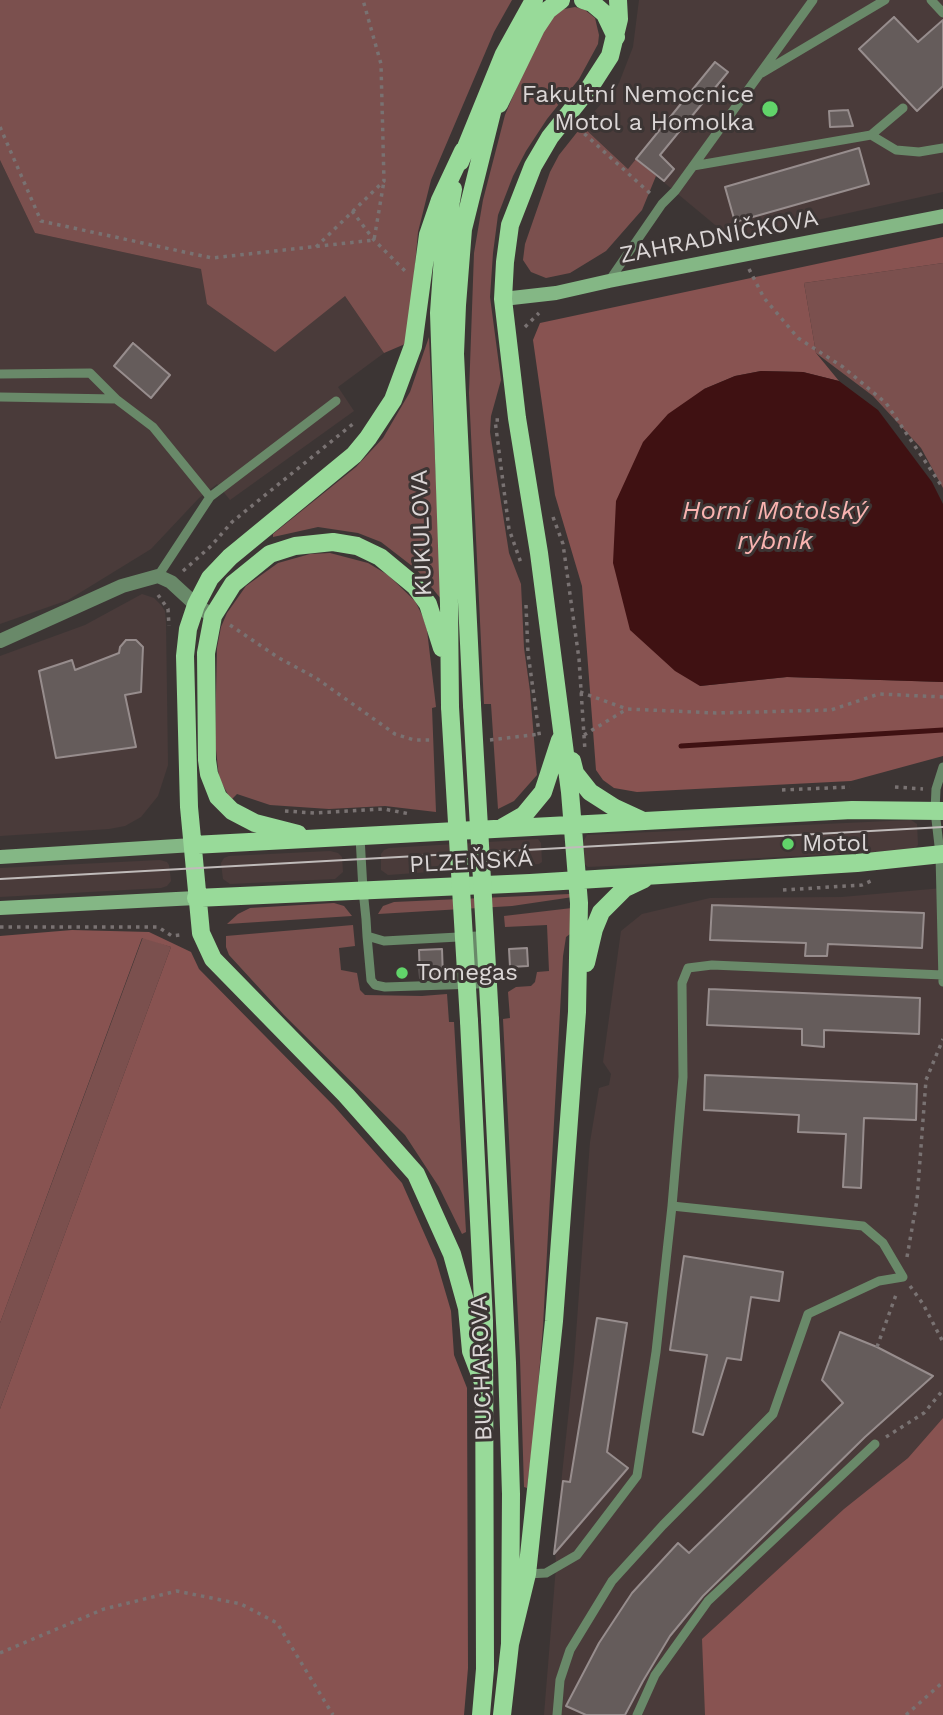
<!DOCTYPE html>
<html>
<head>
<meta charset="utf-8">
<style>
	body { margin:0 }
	canvas { display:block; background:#3c3534 }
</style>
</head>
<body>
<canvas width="943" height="1715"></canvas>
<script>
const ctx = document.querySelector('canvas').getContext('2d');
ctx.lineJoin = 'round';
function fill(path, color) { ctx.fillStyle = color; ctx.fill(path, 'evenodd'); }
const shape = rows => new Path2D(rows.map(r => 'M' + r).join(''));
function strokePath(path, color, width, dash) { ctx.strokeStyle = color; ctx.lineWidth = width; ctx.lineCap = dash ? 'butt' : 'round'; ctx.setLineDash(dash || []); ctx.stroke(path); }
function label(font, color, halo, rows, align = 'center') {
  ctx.font = font + ' "Work Sans",sans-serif'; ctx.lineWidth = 6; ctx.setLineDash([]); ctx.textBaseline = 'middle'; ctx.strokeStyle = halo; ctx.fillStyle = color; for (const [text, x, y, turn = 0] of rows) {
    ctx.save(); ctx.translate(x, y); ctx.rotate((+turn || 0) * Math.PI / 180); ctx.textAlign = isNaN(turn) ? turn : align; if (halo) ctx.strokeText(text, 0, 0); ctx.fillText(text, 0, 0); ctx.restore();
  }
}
const built = shape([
	[639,0,943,0,943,192,732,239,637,160,628,169,582,126,619,83,633,47],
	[0,160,35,233,201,269,345,296,384,353,338,387,354,411,230,500,217,484,199,498,151,549,68,600,0,624],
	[142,594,154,598,161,605,165,611,166,623,168,765,158,796,141,817,125,826,109,829,0,836,0,656,85,625],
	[911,820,917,824,918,845,913,850,608,866,588,867,583,863,583,842,587,835],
	[538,839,541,843,542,862,539,864,388,875,381,870,381,854,384,850,389,848],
	[330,851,338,853,342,857,343,872,335,879,230,884,223,879,221,863,224,858,229,856],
	[160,860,167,862,169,865,171,881,167,886,161,888,0,897,0,868],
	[943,888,943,1418,908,1458,893,1470,705,1699,705,1715,544,1715,556,1567,555,1541,574,1362,590,1142,599,1088,609,1085,611,1074,603,1062,621,931,642,914,710,898,842,897]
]);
const green = shape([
	[0,0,512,0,494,32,431,180,418,232,411,309,405,344,384,353,345,296,275,352,207,304,201,269,35,233,0,160],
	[575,7,585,10,595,18,599,35,598,44,579,79,547,119,526,151,513,176,498,215,493,253,490,297,501,380,491,416,490,432,509,553,521,584,524,648,530,691,537,775,514,801,498,809,491,704,484,704,469,393,474,253,483,200,505,115,539,35,559,10],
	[582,126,628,169,636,159,656,176,642,210,606,251,570,273,546,278,531,272,523,260,525,244,550,172,559,155],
	[943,263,943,488,921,448,873,396,816,353,804,283],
	[429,337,442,600,416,569,381,542,358,533,318,527,273,537,273,534,356,467,383,438,410,392],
	[330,553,368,563,388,575,415,601,423,617,427,630,436,707,432,708,436,812,385,806,329,809,270,805,237,794,231,800,219,778,215,740,217,648,221,627,227,613,246,586,278,563,310,554],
	[570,894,573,897,512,906,378,914,383,906,394,902],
	[334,903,344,906,352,916,227,924,238,914,250,908],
	[572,908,570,934,566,937,563,956,543,1326,535,1424,527,1488,524,1487,520,1358,503,1019,510,1018,508,992,516,987,531,986,535,982,537,972,549,971,547,925,505,927,504,916],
	[353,925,355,946,339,948,341,970,357,973,360,990,365,995,422,996,447,994,449,1022,454,1022,466,1232,462,1234,439,1187,405,1135,284,1015,229,955,226,947,226,936],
	[143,937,171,947,0,1409,0,1323]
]);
const forest = shape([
	[943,237,943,263,804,283,816,353,839,381,803,372,761,371,735,376,704,389,700,686,787,677,943,682,943,756,851,781,637,792,614,788,603,780,596,770,582,586,555,495,533,340,540,323],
	[72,930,149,932,191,952,199,969,334,1106,402,1183,436,1260,451,1311,454,1355,467,1388,468,1668,464,1715,0,1715,0,1409,171,947,142,938,0,1323,0,936],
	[943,1418,943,1715,705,1715,702,1639,844,1509,908,1458]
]);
const water = shape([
	[761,371,803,372,839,381,878,410,932,482,943,504,943,682,787,677,700,686,675,671,630,630,613,563,616,501,643,442,668,414,704,389,735,376]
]);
const stream = shape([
	[681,746,943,730]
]);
const building = shape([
	[894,17,918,42,943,20,943,86,917,111,859,49,894,17],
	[715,62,728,72,660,155,674,169,664,181,636,159,715,62],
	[848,110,853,126,830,127,829,111,848,110],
	[859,148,869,184,735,222,725,187,859,148],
	[133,343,170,375,151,398,114,366,133,343],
	[126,640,136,640,143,647,141,692,125,695,136,747,56,758,39,671,72,660,75,670,119,653,120,647,126,640],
	[712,905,924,913,922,948,828,944,827,956,805,956,806,943,710,940,712,905],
	[527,948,528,966,510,967,509,949,527,948],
	[442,949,443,978,420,978,419,950,442,949],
	[709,989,920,998,919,1034,824,1030,824,1047,802,1045,802,1029,707,1025,709,989],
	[705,1075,917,1084,916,1120,864,1118,861,1188,843,1187,846,1134,798,1132,799,1115,704,1110,705,1075],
	[684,1256,783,1272,779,1301,751,1297,741,1360,727,1358,703,1435,693,1432,707,1355,670,1350,684,1256],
	[597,1318,627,1323,607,1452,628,1468,554,1554,563,1481,570,1482,597,1318],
	[840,1332,877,1347,933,1376,865,1437,703,1596,670,1636,643,1681,625,1715,586,1715,566,1706,599,1643,632,1593,678,1543,689,1553,843,1403,822,1380,840,1332]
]);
const path = shape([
	[0,127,41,221,212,258,374,240,384,181],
	[578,128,653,196],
	[352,211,374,240,405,271],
	[316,247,384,181,381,64,363,0],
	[749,269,764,298,798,338,843,367,886,403,943,488],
	[525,327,539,313],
	[499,420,495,420,509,529,521,563],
	[553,517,563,544,579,659,585,751],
	[183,571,211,546,232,522,354,423],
	[158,595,168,609,169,626],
	[526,605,528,653,540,740],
	[230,625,279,658,316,678,395,734,414,740,433,740],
	[580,692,627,709,716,713,831,710,879,694,943,697],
	[584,735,627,709],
	[490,740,540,734],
	[895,787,923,789],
	[782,790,850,787],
	[285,811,314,813,384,809,410,814],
	[783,890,862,885,871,881],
	[0,927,158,927,172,936,180,935],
	[907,1257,917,1200,926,1080,943,1039],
	[910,1286,923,1304,943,1342],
	[877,1347,897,1292],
	[886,1437,924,1413,943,1390],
	[0,1653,104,1609,177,1591,241,1604,277,1623,333,1715],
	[906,1715,943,1682]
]);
const lane = shape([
	[931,0,943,13],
	[762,73,885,0],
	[871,135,896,150,919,152,943,148],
	[693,166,871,135,903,108],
	[609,281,662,204,675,191,813,0],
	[0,374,90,373,116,399],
	[0,397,116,399,153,427,210,497],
	[158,576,210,497,336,401],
	[943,767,936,789,935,811,940,854,943,982],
	[360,837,363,890,366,919,367,936,371,980,375,985,385,987,477,984,477,936,384,941,367,936],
	[672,1206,683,1077,682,983,688,968,712,965,943,975],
	[527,1574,546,1573,577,1555,637,1476,656,1352,672,1206,863,1226,883,1243,903,1277,879,1281,808,1314,773,1414,663,1525,612,1581,570,1650,560,1680,557,1715],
	[637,1715,655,1675,708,1601,875,1444]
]);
const street = shape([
	[0,641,122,586,158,576,171,582,196,605,213,616]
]);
const secondary = shape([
	[503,299,556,293,609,281,943,216],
	[0,857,193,845],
	[0,908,196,898]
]);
const primary = shape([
	[583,0,592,3,605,14,616,37],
	[499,104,536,28,548,10,561,0],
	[463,151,440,200,428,235,413,346,393,400,368,438,354,455,230,557,210,578,196,605,188,629,185,656,189,807,201,933,213,959,346,1095,416,1174,452,1254,467,1308,471,1351,484,1385],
	[460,162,504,54,534,0],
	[472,705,455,354,457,305,463,229,498,88],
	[450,707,449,604,439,313,444,242,453,189],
	[572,761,575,773,590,792,615,808,641,820],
	[503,827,524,815,543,792,560,740],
	[298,834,255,823,232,811,218,797,209,774,207,760,206,653,213,616,233,584,270,554,295,546,333,542,357,546,380,557,415,586,428,604,442,648],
	[193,845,852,810,943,811],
	[196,898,530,883,857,863,943,854],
	[586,963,594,929,601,912,625,888,644,879],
	[490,1020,507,1363,511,1494,510,1644,502,1715],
	[469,1021,484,1321,485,1669,481,1715],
	[510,1644,527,1574,554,1321,577,1012,579,903,570,792,539,553,517,418,503,299,505,262,510,225,533,166,550,137,590,87,610,56,619,19,618,0]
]);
const tram = shape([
	[0,879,943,827]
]);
const primaryBridge = shape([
	[472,705,490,1020],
	[450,707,469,1021]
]);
const markers = [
	[770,109,9,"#61d46a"],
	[788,844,7,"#61d46a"],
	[402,973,7,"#61d46a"]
];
const poiNames = [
	["Fakultní Nemocnice",754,95,"right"],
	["Motol a Homolka",754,123,"right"],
	["Motol",802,844],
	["Tomegas",416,973]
];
const streetNames = [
	["ZAHRADNÍČKOVA",719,237,-11],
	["KUKULOVA",422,533,-92],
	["PLZEŇSKÁ",471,862,-3],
	["BUCHAROVA",482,1368,-92]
];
const waterNames = [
	["Horní Motolský",775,511],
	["rybník",775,541]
];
fill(built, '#4a3b3a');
fill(green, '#7b504e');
fill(forest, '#885351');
fill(water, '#3f1112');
strokePath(stream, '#3f1112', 5);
fill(building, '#655c5b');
strokePath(building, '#978d8d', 2);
strokePath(path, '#797272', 3.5, [3.5, 5]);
strokePath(lane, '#698969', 9);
strokePath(street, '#698969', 14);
strokePath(secondary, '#84b785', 14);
strokePath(primary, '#98da99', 18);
strokePath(tram, '#c0bbba', 2);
strokePath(primaryBridge, '#98da99', 18);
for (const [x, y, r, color] of markers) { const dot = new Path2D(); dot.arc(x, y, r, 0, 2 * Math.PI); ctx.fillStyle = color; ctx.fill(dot); strokePath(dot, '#3c3534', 2.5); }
label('24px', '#dbd6d6', '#3c3534', poiNames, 'left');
label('24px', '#dbd6d6', '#3c3534', streetNames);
label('italic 26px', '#f9b3b0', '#3c3534', waterNames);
</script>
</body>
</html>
